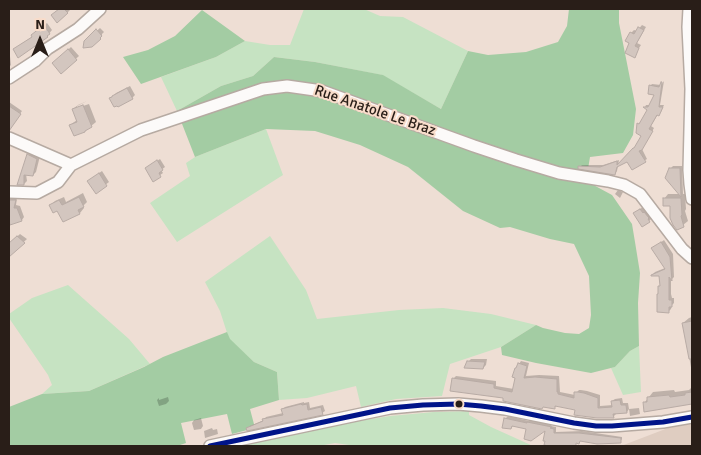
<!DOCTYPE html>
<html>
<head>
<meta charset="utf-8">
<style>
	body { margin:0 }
	#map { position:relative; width:701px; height:455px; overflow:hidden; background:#eeded4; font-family:Signika,sans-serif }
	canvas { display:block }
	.frame { position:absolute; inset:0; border:10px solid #291e18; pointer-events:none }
	.north { position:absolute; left:15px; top:15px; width:50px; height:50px; -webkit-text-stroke:4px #f8dcca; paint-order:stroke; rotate:0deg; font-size:14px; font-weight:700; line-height:20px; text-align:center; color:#291e18 }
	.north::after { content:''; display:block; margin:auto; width:18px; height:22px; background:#291e18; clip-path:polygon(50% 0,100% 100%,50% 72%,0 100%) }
</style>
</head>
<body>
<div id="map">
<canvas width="701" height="455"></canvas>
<div class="frame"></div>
<div class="north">N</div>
</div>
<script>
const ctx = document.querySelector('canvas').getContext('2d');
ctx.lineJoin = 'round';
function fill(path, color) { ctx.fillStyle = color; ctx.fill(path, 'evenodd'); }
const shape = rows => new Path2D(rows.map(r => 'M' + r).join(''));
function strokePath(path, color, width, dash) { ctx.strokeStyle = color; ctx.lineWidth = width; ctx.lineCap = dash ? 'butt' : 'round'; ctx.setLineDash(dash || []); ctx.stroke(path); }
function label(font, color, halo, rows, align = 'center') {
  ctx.font = font + ' Signika,sans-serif'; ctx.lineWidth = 4; ctx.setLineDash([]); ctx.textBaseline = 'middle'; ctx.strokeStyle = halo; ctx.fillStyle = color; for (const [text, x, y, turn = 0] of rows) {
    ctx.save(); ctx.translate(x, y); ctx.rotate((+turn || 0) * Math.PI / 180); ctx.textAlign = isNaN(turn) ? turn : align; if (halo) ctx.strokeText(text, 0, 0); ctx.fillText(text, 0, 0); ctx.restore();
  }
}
const industrial = shape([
	[692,424,692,446,621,446,668,428]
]);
const green = shape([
	[304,9,364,9,380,16,403,17,468,51,441,109,382,75,315,62,274,57,253,76,221,86,177,111,161,77,216,57,245,41,270,45,290,45],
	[266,129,283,175,177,242,150,203,190,176,186,163,195,157],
	[270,236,306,290,317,319,399,310,443,308,491,314,536,325,501,347,450,364,442,396,396,399,361,407,356,386,307,398,279,400,277,372,254,362,229,339,220,311,205,282],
	[68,285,129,339,150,364,89,391,42,394,52,385,48,375,9,318,9,314,32,298],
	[639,346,641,392,623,395,611,368,615,367,630,351],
	[469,411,469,415,491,427,533,446,353,446,349,445,335,443,319,446,306,445,299,446,234,446,340,424,390,416,434,412]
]);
const forest = shape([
	[569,9,619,9,619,23,636,109,633,135,623,153,590,157,586,181,612,195,632,224,635,242,640,273,638,303,639,346,630,351,615,367,591,373,536,363,502,355,501,347,536,325,543,328,565,333,579,334,589,328,591,315,589,276,574,244,550,239,510,227,500,228,463,211,408,167,360,145,315,131,266,129,195,157,177,111,221,86,253,76,274,57,315,62,383,75,441,109,468,51,488,55,526,52,558,42,567,26],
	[202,10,245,41,216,57,141,84,123,57,148,50,175,36],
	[227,332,230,339,254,362,277,372,279,400,250,409,255,428,232,434,227,414,181,423,186,443,177,446,9,446,9,407,42,394,89,391,144,367,163,357]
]);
const shadow = shape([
	[60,9,69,9,70,10,67,13,52,15],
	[47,23,52,30,47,36,33,47,14,49,33,36,35,33],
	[642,25,646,27,637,43,641,45,634,56,631,43,627,41,631,33,634,30,637,31],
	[100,28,104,32,102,34,102,35,92,46,85,42],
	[71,47,79,56,61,72,54,63],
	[9,56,10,56,11,65,9,67],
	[664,81,660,105,664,105,661,112,658,114,651,126,654,128,644,146,642,149,647,159,632,168,637,146,643,135,639,124,649,109,645,107,646,105,651,105,656,94,650,86,652,84,661,85],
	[130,86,135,95,132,98,118,105,111,99,116,93],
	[87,101,77,106,77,108,89,104,96,122,91,126,70,125,77,120,73,109,78,105],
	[9,102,22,111,9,129],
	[31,152,40,156,36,172,33,175,26,174,27,181,24,184,18,184,29,155],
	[160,159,165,167,161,170,163,173,153,180,147,168],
	[619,160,617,171,615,174,580,167,582,165,603,165],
	[673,166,682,166,683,194,685,194,686,209,685,211,688,221,683,225,671,205,664,199,668,194,680,194,670,169],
	[102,171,109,182,96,192,88,181],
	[618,190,623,192,620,198,615,194],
	[83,193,87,202,83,206,84,208,80,213,64,221,58,209,51,205,55,201,64,197,66,202],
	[9,196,17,198,16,205,20,206,24,217,22,220,11,223,9,218],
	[643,207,652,218,649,221,637,211],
	[20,234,27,239,11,254,9,252,9,244],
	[664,240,673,254,674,277,671,280,671,294,672,298,674,298,674,303,672,305,671,309,669,311,659,287,661,285,661,274,652,275,655,272,665,268,656,246],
	[692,317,692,373,683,323,689,318],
	[471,359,487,359,486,365,483,368,468,362],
	[521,361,529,363,526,376,539,375,559,376,560,392,575,395,576,393,579,390,581,390,587,391,600,395,600,406,613,405,612,401,615,399,622,398,623,403,628,403,629,409,639,408,640,414,630,416,629,409,627,412,616,412,616,414,613,417,557,405,554,408,505,397,453,379,456,376,496,381,496,386,514,389,519,364],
	[691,388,692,388,692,403,645,411,645,402,653,392,674,390,675,392,689,390],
	[168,397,169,401,166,404,159,406,157,400,159,398,159,400],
	[304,402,304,403,309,402,310,408,323,405,325,411,322,413,247,429,250,426,264,420,266,417,283,413,283,409,285,407],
	[508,416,529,421,530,420,552,425,551,426,556,427,556,432,582,431,622,437,622,439,620,442,581,440,579,442,573,441,568,446,546,442,547,429,527,429,513,426,510,428,504,427,506,418],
	[201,418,203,426,201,429,194,430,192,423,194,420],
	[212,428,213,430,217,429,218,434,205,438,204,431]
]);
const building = shape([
	[59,9,64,9,68,13,57,23,51,15,59,9],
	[44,25,50,34,47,36,48,37,18,58,13,49,32,37,31,35,44,25],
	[638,27,644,30,635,46,639,48,635,58,625,53,629,43,625,41,630,32,634,34,638,27],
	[96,29,102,36,100,38,101,39,92,47,83,48,84,41,96,29],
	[68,49,77,60,61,74,52,63,68,49],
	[661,82,662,82,659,107,663,107,659,116,657,115,649,129,653,131,642,150,639,151,646,162,632,170,627,162,617,167,615,175,578,169,578,166,600,167,617,161,617,165,633,148,634,148,641,136,636,133,637,123,639,124,647,110,643,107,648,107,654,95,648,94,649,85,659,87,661,82],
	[127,88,133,99,118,107,117,106,114,107,109,98,112,97,112,96,127,88],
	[83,105,92,127,85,131,85,132,74,136,69,125,77,122,72,109,83,105],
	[9,106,21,114,9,131,9,106],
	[27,154,37,159,33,176,24,175,24,185,17,185,27,154],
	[157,160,163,170,159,173,161,177,153,182,145,168,157,160],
	[669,168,680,168,681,197,665,178,669,168],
	[99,173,107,186,96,194,87,181,99,173],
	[79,197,84,207,78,210,80,214,63,222,57,211,53,213,49,205,59,200,62,205,79,197],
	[663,198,681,198,682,215,681,216,684,227,677,230,673,225,670,218,670,206,663,206,663,198],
	[9,200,16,200,14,208,17,208,22,221,10,225,9,221,9,200],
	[640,209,643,213,644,212,649,218,648,219,650,222,642,227,633,213,640,209],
	[17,236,25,243,9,257,9,243,17,236],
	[661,242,670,257,672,281,669,277,669,300,672,300,672,307,669,307,669,313,657,312,657,294,658,294,658,286,660,286,659,276,651,276,651,275,665,269,651,248,661,242],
	[692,321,692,359,689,359,682,323,692,321],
	[467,361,485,362,483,369,464,368,467,361],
	[518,363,527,366,524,378,535,377,557,379,557,392,558,392,558,394,574,398,574,392,578,392,584,393,598,398,598,408,612,407,611,401,620,400,621,405,626,405,627,413,613,414,614,418,597,418,574,415,575,410,555,406,555,409,543,407,542,409,503,401,503,398,450,391,452,378,494,384,494,388,512,392,515,378,512,377,515,368,516,368,518,363],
	[692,392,692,404,644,412,643,402,647,402,647,397,669,395,670,397,685,395,685,393,692,392],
	[301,404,302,405,307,404,308,410,321,407,323,415,247,431,246,428,263,421,262,419,283,415,281,409,301,404],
	[504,418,527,423,527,422,552,427,550,428,554,429,554,433,579,433,621,438,621,443,597,444,580,441,579,444,576,443,576,446,549,446,544,445,545,441,543,441,545,431,531,441,524,439,526,429,512,426,511,429,502,428,504,418]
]);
const minor = shape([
	[689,9,688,27,691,89,689,170,690,184,692,199],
	[9,78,35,61,47,49,78,29,100,9],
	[9,138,71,165],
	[9,192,37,193,58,182,71,165,141,130,263,89,287,86,322,91,474,146,516,160,559,173,608,181,624,185,640,194,682,249,692,258],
	[210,446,390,408,423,405,458,404,481,406,505,409,574,423,596,426,612,426,663,422,692,417]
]);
const bus1 = shape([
	[210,446,390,408,423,405,458,404,481,406,505,409,574,423,596,426,612,426,663,422,692,417]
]);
const markers = [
	[459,404,4.5,"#291e18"]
];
const streetNames = [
	["Rue Anatole Le Braz",375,111,19]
];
fill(industrial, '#dfcdc1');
fill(green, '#c6e3c2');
fill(forest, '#a3cca3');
fill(shadow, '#0003');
fill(building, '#d3c6bf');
strokePath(building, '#b8aba5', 1);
strokePath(minor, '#b6aaa2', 14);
strokePath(minor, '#fcfaf9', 11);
strokePath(bus1, '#001489', 5);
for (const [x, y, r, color] of markers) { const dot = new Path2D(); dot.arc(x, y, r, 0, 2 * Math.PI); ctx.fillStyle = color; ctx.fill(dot); strokePath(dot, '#f8dcca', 2); }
label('15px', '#291e18', '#f8dcca', streetNames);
</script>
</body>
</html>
